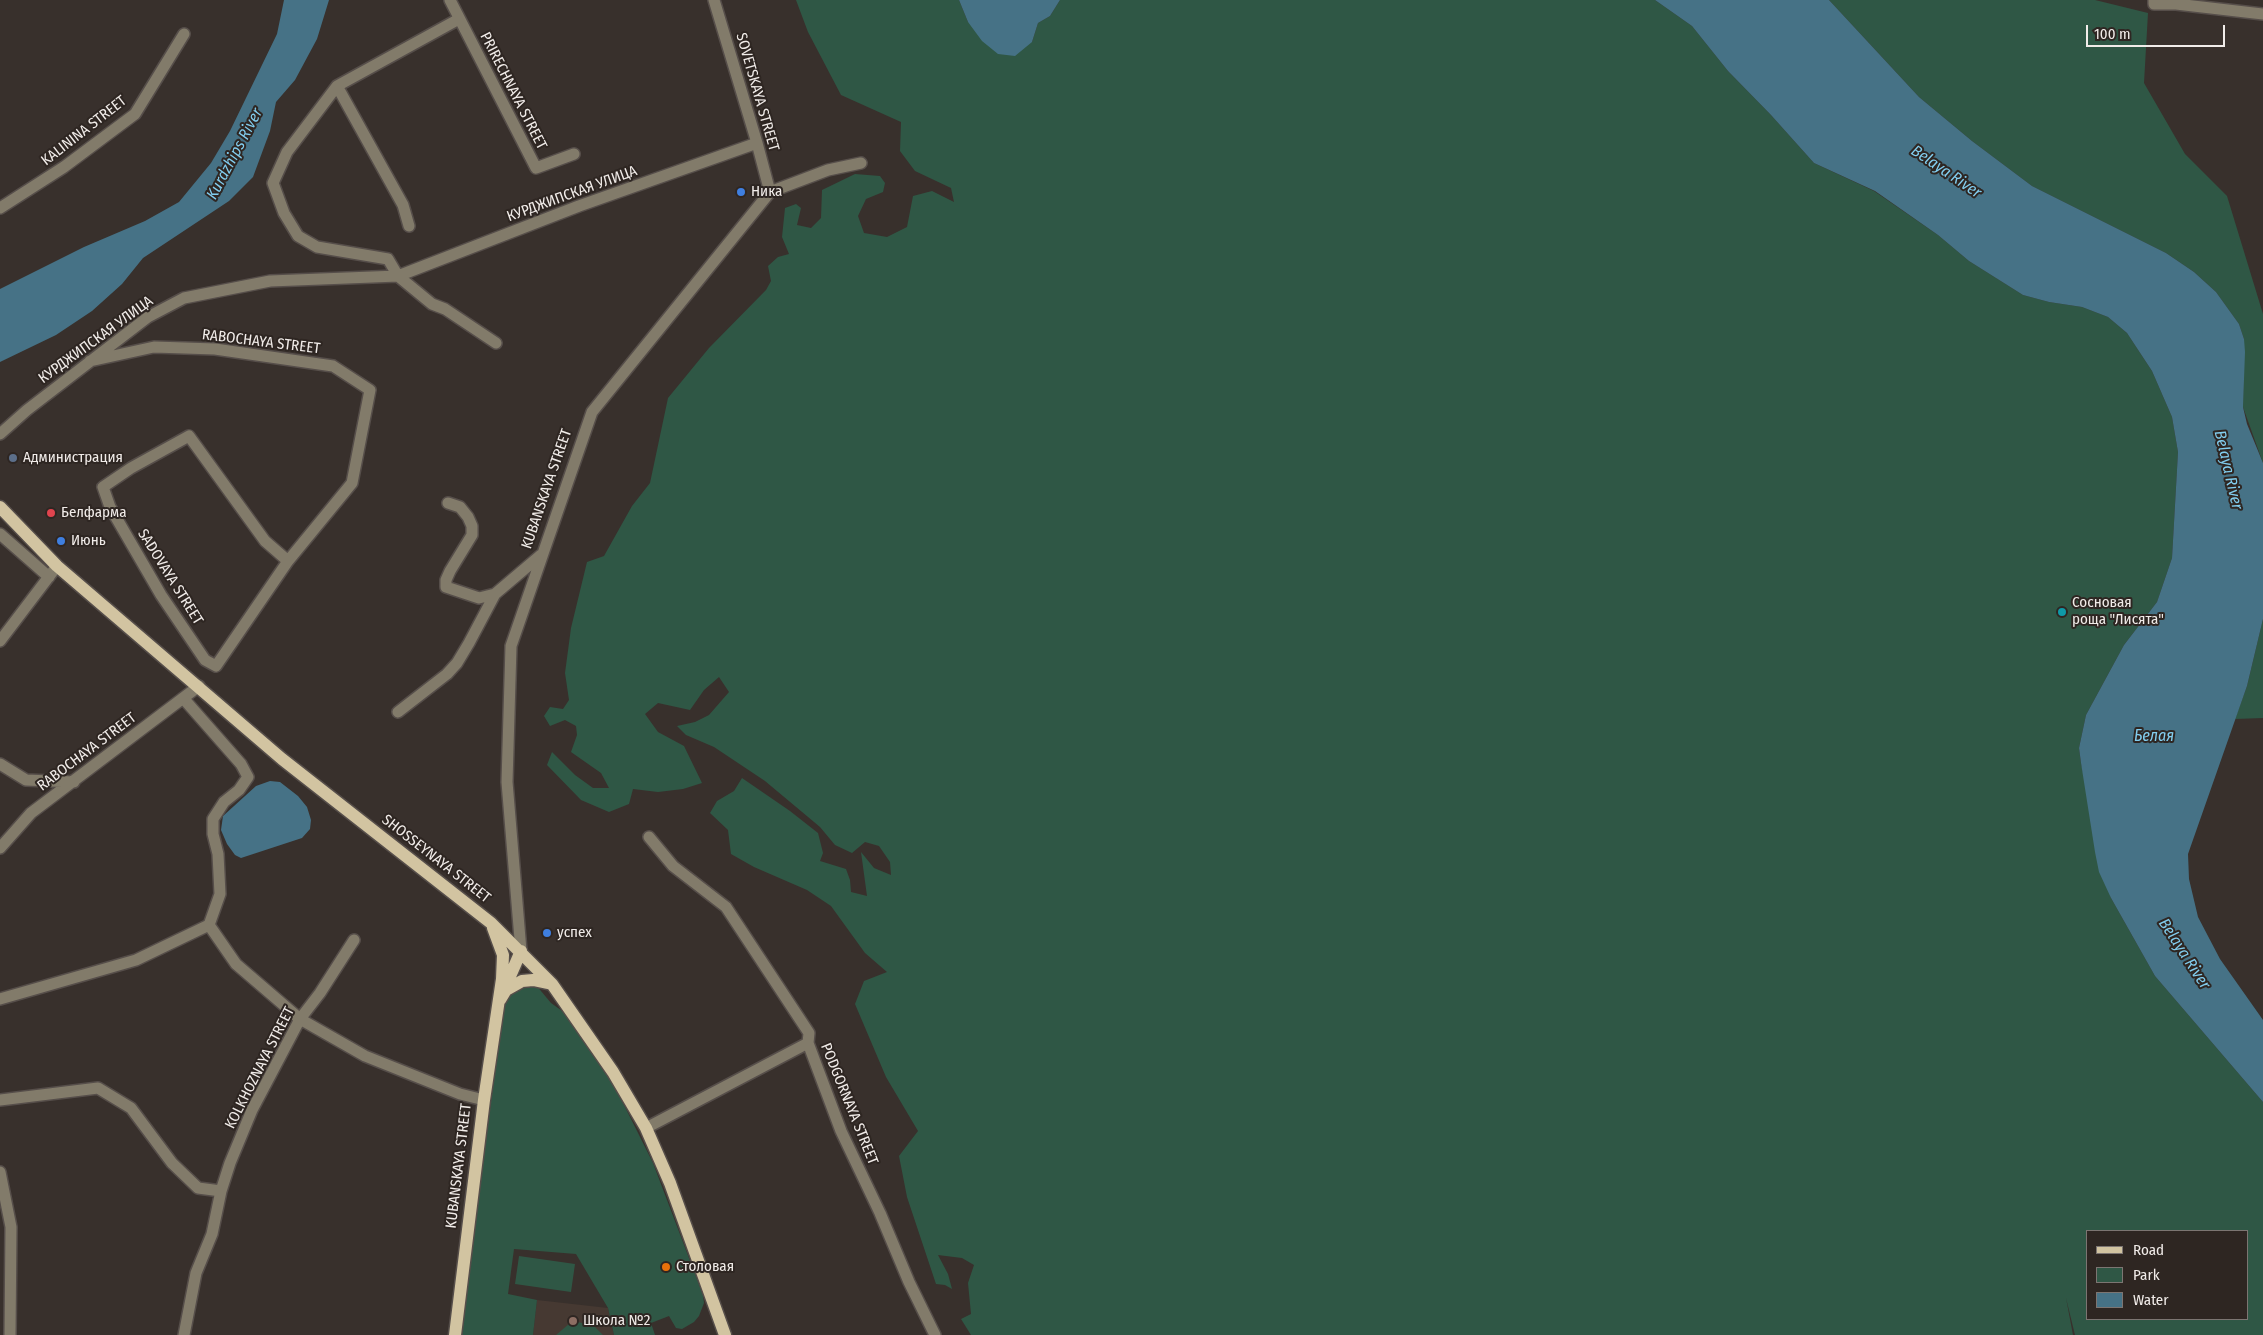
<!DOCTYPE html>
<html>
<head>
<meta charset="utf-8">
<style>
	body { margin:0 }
	#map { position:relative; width:2263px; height:1335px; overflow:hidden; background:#38302c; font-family:"Fira Sans Condensed",sans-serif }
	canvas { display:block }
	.legend { position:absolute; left:2086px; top:1230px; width:162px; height:90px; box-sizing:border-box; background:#2e2622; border:1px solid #7c7572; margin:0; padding:6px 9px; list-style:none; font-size:15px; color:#f1ece9 }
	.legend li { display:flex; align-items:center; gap:10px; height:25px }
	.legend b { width:25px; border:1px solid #7c7572 }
	.scale { position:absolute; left:2086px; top:25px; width:139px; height:22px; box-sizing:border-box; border:2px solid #f1ece9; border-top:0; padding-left:6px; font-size:15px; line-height:18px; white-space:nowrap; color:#f1ece9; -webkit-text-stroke:4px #2e2622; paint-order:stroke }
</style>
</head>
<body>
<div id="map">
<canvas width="2263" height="1335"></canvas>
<ul class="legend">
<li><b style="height:6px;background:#d2c4a1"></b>Road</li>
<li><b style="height:14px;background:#2f5745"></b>Park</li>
<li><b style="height:14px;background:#467286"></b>Water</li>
</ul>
<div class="scale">100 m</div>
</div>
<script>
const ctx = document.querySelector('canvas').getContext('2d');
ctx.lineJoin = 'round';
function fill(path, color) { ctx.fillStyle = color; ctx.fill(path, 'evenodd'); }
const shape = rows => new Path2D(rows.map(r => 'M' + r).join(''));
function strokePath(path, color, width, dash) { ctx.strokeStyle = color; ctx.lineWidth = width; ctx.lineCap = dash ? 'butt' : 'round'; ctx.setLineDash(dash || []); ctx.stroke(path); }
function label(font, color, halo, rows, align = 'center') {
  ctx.font = font + ' "Fira Sans Condensed",sans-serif'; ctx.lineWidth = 4; ctx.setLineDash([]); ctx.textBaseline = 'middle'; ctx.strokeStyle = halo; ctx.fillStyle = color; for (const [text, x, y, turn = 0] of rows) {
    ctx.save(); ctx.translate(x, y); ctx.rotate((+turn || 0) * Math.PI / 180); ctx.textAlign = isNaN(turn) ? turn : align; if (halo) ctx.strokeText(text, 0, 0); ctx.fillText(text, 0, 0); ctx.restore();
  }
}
const built = shape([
	[537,1300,608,1308,614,1335,533,1335]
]);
const green = shape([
	[796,0,959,0,968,22,1032,42,1038,23,1050,16,1060,0,1655,0,1692,26,1728,71,1771,115,1814,163,1874,191,1938,235,1969,261,2023,295,2049,302,2082,307,2108,317,2127,333,2152,371,2172,417,2178,452,2172,558,2157,602,2124,645,2086,715,2079,748,2081,763,2111,898,2155,976,2263,1102,2263,1335,2075,1335,2066,1298,2073,1335,971,1335,961,1319,971,1314,968,1283,974,1265,962,1258,938,1255,948,1274,952,1289,945,1285,936,1284,907,1197,899,1156,918,1131,886,1077,855,1004,864,981,887,972,865,953,831,906,807,890,754,867,731,854,728,830,710,813,717,801,734,791,742,778,790,811,818,833,823,853,820,861,846,869,850,880,851,892,867,896,861,852,874,868,891,875,890,862,879,846,865,842,852,853,835,845,820,827,765,781,714,747,686,735,677,726,695,722,709,715,729,692,719,677,704,690,690,710,658,703,645,714,658,732,684,746,702,783,683,789,658,792,633,789,629,804,609,812,581,800,547,765,552,752,575,775,593,788,609,788,601,773,571,752,577,735,576,726,565,720,550,726,544,716,550,707,563,709,569,700,565,673,571,628,587,562,604,556,632,506,650,483,668,398,709,348,766,290,771,281,768,266,778,257,789,254,782,237,785,208,796,204,801,208,797,225,811,228,821,218,822,190,855,174,880,176,885,183,883,192,866,199,858,216,864,233,887,237,907,227,913,196,932,191,954,202,951,188,915,171,900,151,901,122,841,95,808,32],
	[2087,1231,2247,1231,2247,1319,2087,1319],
	[1829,0,2095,0,2148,13,2144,83,2185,154,2227,196,2263,314,2263,463,2243,407,2244,339,2239,324,2216,292,2194,272,2166,253,2032,186,1972,141,1919,97],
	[2263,619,2263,718,2235,719,2247,686],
	[536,985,551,1003,565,1013,612,1081,653,1163,703,1295,704,1303,699,1316,694,1322,682,1329,676,1328,669,1316,651,1323,655,1335,614,1335,608,1308,576,1254,514,1249,508,1294,537,1300,533,1335,460,1335,504,1004,516,987],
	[519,1256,575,1264,571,1292,515,1284],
	[578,1322,594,1326,603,1335,556,1335,569,1324]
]);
const water = shape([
	[284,0,329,0,317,39,295,80,276,102,270,131,253,177,229,201,143,258,122,284,92,311,56,335,0,362,0,289,84,247,145,221,179,202,211,163,230,131,277,34],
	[959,0,1060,0,1050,16,1038,23,1032,42,1015,56,998,54,982,41,968,22],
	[1655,0,1829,0,1919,97,1972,141,2032,186,2166,253,2194,272,2216,292,2239,324,2244,339,2245,352,2243,407,2247,424,2263,463,2263,619,2247,686,2188,854,2189,879,2198,917,2220,959,2263,1020,2263,1102,2155,976,2111,898,2099,872,2095,852,2081,763,2079,748,2086,715,2124,645,2157,602,2172,558,2178,452,2172,417,2152,371,2127,333,2108,317,2082,307,2049,302,2023,295,1969,261,1938,235,1875,191,1814,163,1771,115,1728,71,1692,26],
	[270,781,280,782,298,796,307,807,311,820,310,829,302,838,241,858,235,855,227,844,221,830,223,816,256,786]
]);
const minor = shape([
	[450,0,536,168,574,154],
	[714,0,757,143,770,192],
	[2154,0,2154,4,2176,4,2263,14],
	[459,19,337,86,287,152,273,183,284,213,298,236,317,247,388,259,398,276,432,304,445,309,496,343],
	[337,86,403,205,409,226],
	[0,208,64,167,135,114,184,34],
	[90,361,154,347,215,349,333,366,370,390,352,483,288,561,216,666,205,660,161,595,110,507,103,487,131,468,189,436,265,541,288,561],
	[0,434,27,410,148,317,184,298,270,281,398,276,579,206,757,143],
	[448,503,460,507,468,517,472,526,472,535,450,571,446,580,446,587,479,598,495,594],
	[0,534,49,577],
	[0,641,57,566],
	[398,712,447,674,457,663,469,643,495,594,541,555],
	[0,764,26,780,74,782],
	[649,837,673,866,726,907,809,1033,808,1043,841,1131,880,1213,909,1282,935,1335],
	[0,848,31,813,199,686],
	[209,925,236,964,300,1019,365,1056,460,1094,484,1100],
	[521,951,507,782,511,646,592,412,770,192,828,170,861,163],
	[0,999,136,960,209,925,220,894,218,854,213,834,213,819,224,802,239,790,248,777,241,764,183,698],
	[0,1100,98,1088,131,1108,172,1163,198,1188,221,1191],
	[646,1128,808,1043],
	[0,1172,11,1227,10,1335],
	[184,1335,196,1273,212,1234,221,1191,230,1163,252,1110,300,1019,320,993,354,940]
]);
const major = shape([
	[0,507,57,566,282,759,491,923,552,984,613,1072,646,1128,670,1183,725,1335],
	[504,990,521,951],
	[500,1000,506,990,522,981,533,980,552,984],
	[455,1335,484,1100,502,979,503,955,493,928]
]);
const markers = [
	[741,192,5,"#3f7fe0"],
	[13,458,5,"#5c6f8a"],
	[51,513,5,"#e0444e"],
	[61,541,5,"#3f7fe0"],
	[2062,612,5,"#0f9aa8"],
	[547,933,5,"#3f7fe0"],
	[666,1267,5,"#e8710a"],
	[573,1321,5,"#8d6e63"]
];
const streetNames = [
	["PRIRECHNAYA STREET",513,91,63],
	["SOVETSKAYA STREET",757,92,74],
	["KALININA STREET",84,131,-38],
	["КУРДЖИПСКАЯ УЛИЦА",572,194,-20],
	["КУРДЖИПСКАЯ УЛИЦА",96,340,-36],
	["RABOCHAYA STREET",261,342,7],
	["KUBANSKAYA STREET",547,489,-71],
	["SADOVAYA STREET",170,577,58],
	["RABOCHAYA STREET",87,752,-37],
	["SHOSSEYNAYA STREET",436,859,38],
	["KOLKHOZNAYA STREET",260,1068,-63],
	["PODGORNAYA STREET",849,1104,68],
	["KUBANSKAYA STREET",459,1166,-83]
];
const poiNames = [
	["Ника",751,192],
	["Администрация",23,458],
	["Белфарма",61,513],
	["Июнь",71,541],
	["Сосновая",2072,603],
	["роща \"Лисята\"",2072,620],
	["успех",557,933],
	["Столовая",676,1267],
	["Школа №2",583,1321]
];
const waterNames = [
	["Kurdzhips River",235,154,-62],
	["Belaya River",1946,172,34],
	["Belaya River",2228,470,77],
	["Белая",2154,737],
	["Belaya River",2184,954,57]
];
fill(built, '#463932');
fill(green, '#2f5745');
fill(water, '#467286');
strokePath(minor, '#564e4a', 14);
strokePath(major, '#564e4a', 15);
strokePath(minor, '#827b6a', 11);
strokePath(major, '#d2c4a1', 12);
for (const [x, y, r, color] of markers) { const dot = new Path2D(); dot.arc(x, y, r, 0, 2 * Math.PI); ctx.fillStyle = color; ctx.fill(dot); strokePath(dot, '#2e2622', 2); }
label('15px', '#f1ece9', '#2e2622', streetNames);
label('15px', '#f1ece9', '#2e2622', poiNames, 'left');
label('italic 16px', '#82cdee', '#2e2622', waterNames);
</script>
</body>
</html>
